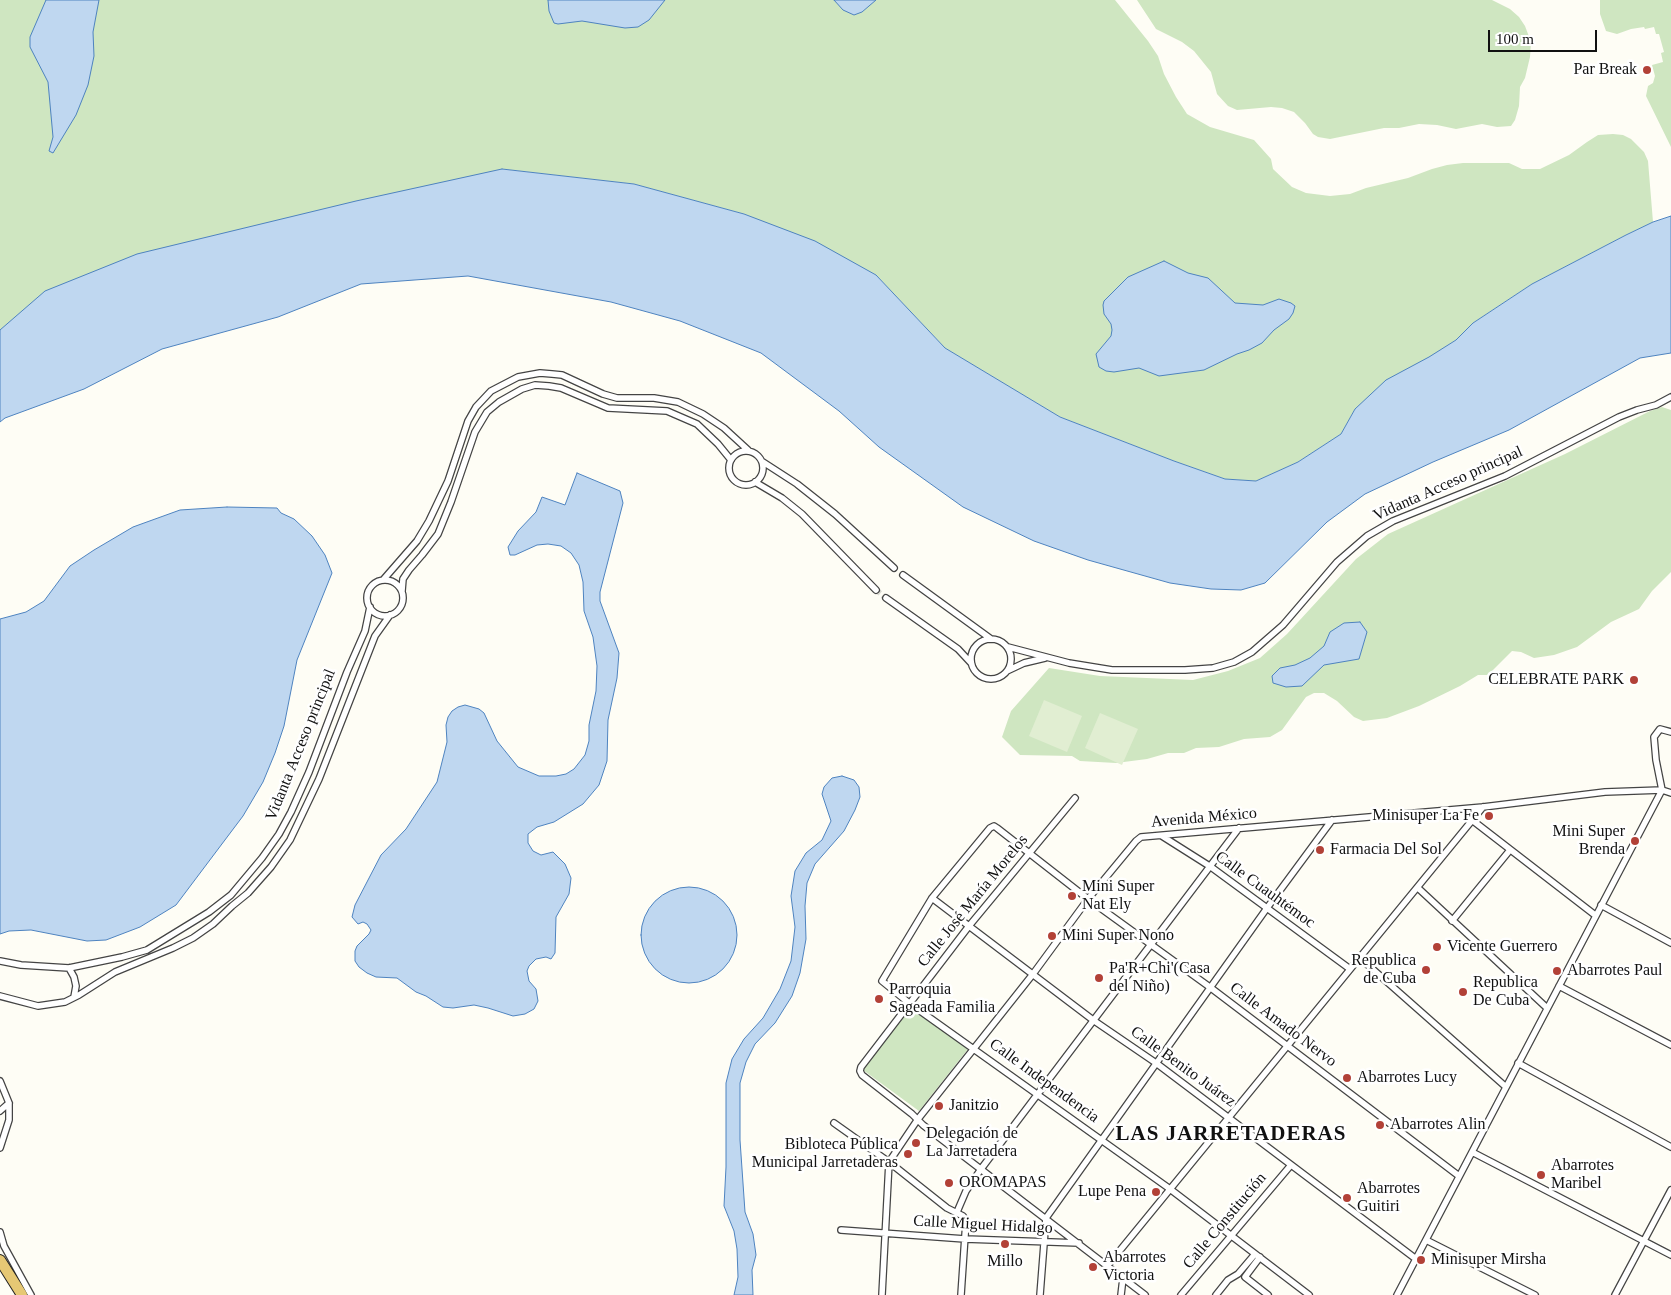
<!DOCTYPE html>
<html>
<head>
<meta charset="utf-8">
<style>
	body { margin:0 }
	#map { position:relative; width:1671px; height:1295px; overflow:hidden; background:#fefdf5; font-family:Georgia,serif }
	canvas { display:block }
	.scale { position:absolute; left:1488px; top:30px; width:109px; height:22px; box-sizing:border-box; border:2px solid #111; border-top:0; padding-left:6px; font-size:15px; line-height:18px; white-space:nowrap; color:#111; -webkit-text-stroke:4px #fff; paint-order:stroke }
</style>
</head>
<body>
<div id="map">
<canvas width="1671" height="1295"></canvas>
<div class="scale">100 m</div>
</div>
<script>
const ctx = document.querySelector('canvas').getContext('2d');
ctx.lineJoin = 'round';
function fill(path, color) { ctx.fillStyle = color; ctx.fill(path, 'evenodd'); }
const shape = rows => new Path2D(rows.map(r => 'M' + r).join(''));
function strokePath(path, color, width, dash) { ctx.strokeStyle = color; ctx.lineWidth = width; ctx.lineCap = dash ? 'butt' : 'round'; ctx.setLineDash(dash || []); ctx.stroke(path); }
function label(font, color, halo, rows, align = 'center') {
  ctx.font = font + ' Georgia,serif'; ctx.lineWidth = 5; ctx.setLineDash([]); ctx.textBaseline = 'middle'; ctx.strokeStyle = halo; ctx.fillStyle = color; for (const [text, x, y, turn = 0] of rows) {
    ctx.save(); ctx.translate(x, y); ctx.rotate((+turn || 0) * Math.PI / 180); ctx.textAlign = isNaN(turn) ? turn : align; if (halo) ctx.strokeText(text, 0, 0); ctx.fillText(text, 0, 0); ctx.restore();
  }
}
const green = shape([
	[0,0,1115,0,1148,41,1158,56,1164,74,1176,97,1187,114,1210,127,1254,140,1271,159,1273,169,1292,187,1306,193,1330,196,1350,194,1366,188,1408,178,1432,169,1447,165,1463,163,1509,163,1522,169,1540,169,1569,155,1587,142,1598,135,1613,134,1623,135,1631,139,1644,152,1648,161,1653,222,1626,235,1532,284,1500,305,1473,323,1456,340,1355,409,1341,434,1298,462,1256,481,1225,479,1174,461,1060,417,945,348,876,275,744,214,634,184,502,169,0,330],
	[1137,0,1492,0,1510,9,1519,17,1525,26,1531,42,1530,57,1525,78,1520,87,1519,106,1515,120,1511,126,1497,127,1482,124,1456,129,1437,125,1419,124,1399,128,1384,128,1330,139,1318,137,1313,134,1305,123,1294,112,1282,108,1271,107,1237,110,1228,106,1217,94,1211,72,1194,51,1182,42,1156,29],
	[1600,0,1671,0,1671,147,1646,96,1648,86,1653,83,1655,76,1652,65,1663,62,1661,53,1664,52,1659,34,1656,34,1654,27,1645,29,1644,27,1631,29,1617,34,1606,31,1600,14],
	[1662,407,1671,410,1671,572,1652,591,1639,609,1611,622,1577,647,1554,655,1534,658,1521,652,1512,651,1488,675,1478,675,1460,686,1419,706,1387,718,1363,721,1354,717,1337,701,1324,693,1314,693,1306,697,1282,730,1270,737,1244,739,1219,747,1196,748,1184,753,1168,753,1147,759,1116,763,1080,761,1072,756,1020,755,1002,737,1011,711,1049,668,1100,676,1193,680,1228,671,1260,658,1287,634,1356,559,1388,534,1565,454,1650,411],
	[910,1008,968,1049,919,1111,863,1070]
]);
const pitch = shape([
	[1044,700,1082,716,1067,752,1029,736],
	[1100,713,1138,729,1122,765,1085,748]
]);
const water = shape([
	[46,0,99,0,93,32,94,56,88,85,76,115,53,153,49,151,53,137,48,82,30,47,30,37,46,0],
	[548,0,665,0,649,20,638,27,625,28,582,21,558,24,554,23,549,11,548,0],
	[834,0,876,0,862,12,854,15,843,10,834,0],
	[502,169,634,184,744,214,815,241,876,275,945,348,1060,417,1174,461,1225,479,1256,481,1298,462,1341,434,1355,409,1386,380,1429,357,1456,340,1473,323,1532,284,1626,235,1653,222,1671,216,1671,353,1640,358,1509,430,1433,462,1365,494,1327,522,1265,583,1241,590,1211,589,1170,583,1088,560,1034,541,963,507,879,447,839,411,761,353,680,321,611,302,468,276,361,284,278,317,162,349,84,389,5,418,0,422,0,330,45,291,137,254,356,201,502,169],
	[1164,261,1188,273,1208,278,1235,303,1263,305,1279,299,1291,303,1295,306,1293,313,1289,319,1274,330,1262,343,1249,350,1237,354,1204,370,1159,376,1139,368,1114,372,1106,371,1099,367,1096,354,1111,336,1112,330,1111,324,1104,314,1103,305,1104,301,1128,277,1164,261],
	[577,473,620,491,623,503,600,592,600,601,619,653,617,678,608,720,607,761,599,785,583,804,554,822,537,827,528,834,528,843,533,851,541,855,553,852,565,864,571,878,569,894,556,917,555,953,551,959,546,957,536,959,529,966,527,971,529,981,536,989,538,1001,534,1009,525,1014,513,1016,488,1008,474,1005,453,1008,443,1007,426,996,416,992,397,978,376,977,367,973,359,967,355,961,355,951,357,946,369,934,371,930,367,924,363,922,358,924,352,917,355,905,381,855,406,829,437,782,447,742,446,725,448,717,452,711,458,707,465,705,479,709,484,713,497,741,518,767,539,776,556,776,566,774,574,769,585,755,589,741,589,725,596,691,597,666,593,637,584,611,583,582,579,565,571,553,561,546,548,544,537,545,515,555,510,555,508,547,518,531,536,512,542,497,565,505,577,473],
	[227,507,277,508,281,513,294,519,312,536,325,555,332,573,297,660,284,726,275,753,263,782,243,816,176,905,140,927,106,940,87,941,31,930,9,931,0,934,0,619,26,612,44,601,70,566,94,550,133,527,180,510,227,507],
	[1360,622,1367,632,1359,659,1324,665,1302,686,1286,687,1273,683,1272,676,1280,668,1295,665,1310,658,1324,646,1330,632,1344,623,1360,622],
	[842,776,854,780,859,787,860,797,855,810,844,831,815,864,807,883,805,906,806,939,800,973,792,996,775,1023,755,1044,746,1062,740,1083,740,1140,745,1212,753,1234,756,1255,752,1270,753,1295,734,1295,738,1277,737,1249,734,1231,724,1206,726,1167,726,1083,732,1059,744,1039,763,1018,780,989,791,961,795,927,791,896,795,871,806,853,822,840,831,821,822,794,824,787,832,778,842,776],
	'641 935a48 48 0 1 1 96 0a48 48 0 1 1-96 0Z'
]);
const minorTunnel = shape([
	[876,590,886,598]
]);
const minor = shape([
	'729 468a17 17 0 1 1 34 0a17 17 0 1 1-34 0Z',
	[763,462,797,484,835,514,894,568],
	[755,482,782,498,802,514,876,590],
	[903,575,991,639],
	[383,580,417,541,429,521,448,481,468,421,476,407,491,391,518,377,540,373,552,374,562,375,603,394,617,398,654,398,678,402,703,414,724,428,748,450],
	'367 598a18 18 0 1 1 36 0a18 18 0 1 1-36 0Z',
	[402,591,403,579,409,570,422,555,438,534,451,502,475,432,487,412,499,402,522,389,535,385,549,386,561,388,608,408,667,411,697,424,718,444,731,460],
	[886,598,958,649,971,663],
	'971 659a20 20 0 1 1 40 0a20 20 0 1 1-40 0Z',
	[1008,647,1069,663,1112,670,1185,670,1213,668,1234,662,1252,652,1283,625,1337,562,1367,536,1393,521,1505,476,1619,417,1637,410,1656,405,1671,397],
	[1007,671,1024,663,1045,658],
	[1662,790,1656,760,1654,737,1660,729,1671,732],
	[1075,798,969,926,861,1067,860,1071,862,1075,912,1114,923,1125,1145,1295],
	[1472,820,1595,915],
	[1162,836,1211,867,1350,969],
	[1418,888,1547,1008],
	[932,898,1093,1020,1156,1063,1416,1259],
	[1601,905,1671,943],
	[1452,921,1510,850],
	[1360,958,1506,1087],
	[0,961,21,965,69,968,122,957,147,950,209,912,231,895,262,858,279,834,291,812,309,772,347,672,365,631,370,607],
	[69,968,74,977,76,986,74,997],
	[1559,986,1671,1045],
	[0,996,38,1006,65,1002,79,995,115,972,173,948,193,938,213,924,232,906,248,893,271,867,290,840,319,779,375,636,390,615],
	[1518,1063,1671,1147],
	[0,1081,9,1103,9,1120,0,1148],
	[0,1111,9,1103],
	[834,1123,889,1162,947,1208,963,1216,966,1221,961,1295],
	[1472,1152,1671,1255],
	[957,1212,966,1191,981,1169,1239,828],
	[841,1230,965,1239,1079,1243],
	[0,1232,4,1246,31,1295],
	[1426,1240,1535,1295],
	[1260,1257,1245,1277,1268,1295],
	[1108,1265,1483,807],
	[882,1295,889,1162,918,1119,1033,974,1088,899,1136,841,1141,837,1483,807,1605,792,1662,790,1671,793],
	[1040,1295,1046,1218,1267,908,1332,820],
	[1121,1295,1123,1278],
	[1181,1295,1291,1165],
	[1216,1295,1228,1280,1238,1274,1255,1254],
	[1309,1295,1170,1189,909,1003,882,981,932,898,990,828,994,826,997,828,1088,899,1211,988,1459,1176],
	[1397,1295,1662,790],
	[1615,1295,1671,1190]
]);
const trunk = shape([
	[0,1260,22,1295]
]);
const markers = [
	[1647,70,5,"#b24137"],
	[1634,680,5,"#b24137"],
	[1489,816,5,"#b24137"],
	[1635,841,5,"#b24137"],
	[1320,850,5,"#b24137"],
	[1072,896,5,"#b24137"],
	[1052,936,5,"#b24137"],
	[1437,947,5,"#b24137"],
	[1426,970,5,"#b24137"],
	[1557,971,5,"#b24137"],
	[1099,978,5,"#b24137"],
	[1463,992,5,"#b24137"],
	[879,999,5,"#b24137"],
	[1347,1078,5,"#b24137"],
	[939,1106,5,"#b24137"],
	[1380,1125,5,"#b24137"],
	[916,1143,5,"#b24137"],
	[908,1154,5,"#b24137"],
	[1541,1175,5,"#b24137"],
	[949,1183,5,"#b24137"],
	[1156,1192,5,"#b24137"],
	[1347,1198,5,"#b24137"],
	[1005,1244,5,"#b24137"],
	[1421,1260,5,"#b24137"],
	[1093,1267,5,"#b24137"]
];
const poiNames = [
	["Par Break",1637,70,"right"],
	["CELEBRATE PARK",1624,680,"right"],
	["Minisuper La Fe",1479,816,"right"],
	["Mini Super",1625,832,"right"],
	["Brenda",1625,850,"right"],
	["Farmacia Del Sol",1330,850],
	["Mini Super",1082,887],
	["Nat Ely",1082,905],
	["Mini Super Nono",1062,936],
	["Vicente Guerrero",1447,947],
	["Republica",1416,961,"right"],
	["de Cuba",1416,979,"right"],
	["Pa'R+Chi'(Casa",1109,969],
	["del Niño)",1109,987],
	["Abarrotes Paul",1567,971],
	["Republica",1473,983],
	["De Cuba",1473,1001],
	["Parroquia",889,990],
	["Sageada Familia",889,1008],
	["Abarrotes Lucy",1357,1078],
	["Janitzio",949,1106],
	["Abarrotes Alin",1390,1125],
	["Delegación de",926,1134],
	["La Jarretadera",926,1152],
	["Bibloteca Pública",898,1145,"right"],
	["Municipal Jarretaderas",898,1163,"right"],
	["Abarrotes",1551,1166],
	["Maribel",1551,1184],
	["OROMAPAS",959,1183],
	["Abarrotes",1357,1189],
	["Guitiri",1357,1207],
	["Lupe Pena",1146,1192,"right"],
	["Abarrotes",1103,1258],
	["Victoria",1103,1276],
	["Minisuper Mirsha",1431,1260],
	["Millo",1005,1262,"center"]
];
const streetNames = [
	["Vidanta Acceso principal",1448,484,-24],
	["Vidanta Acceso principal",301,745,-68],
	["Avenida México",1204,818,-5],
	["Calle Cuauhtémoc",1265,890,36],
	["Calle José María Morelos",973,901,-51],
	["Calle Amado Nervo",1283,1025,37],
	["Calle Benito Juárez",1183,1067,36],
	["Calle Independencia",1044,1081,36],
	["Calle Constitución",1225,1221,-50],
	["Calle Miguel Hidalgo",983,1225,3]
];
const districtNames = [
	["LAS JARRETADERAS",1231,1135]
];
fill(green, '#cfe6c1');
fill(pitch, '#e1eed2');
fill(water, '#bfd7f0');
strokePath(water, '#4e83bf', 1);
strokePath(minorTunnel, '#dadad3', 5.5, [5.5, 3]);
strokePath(minor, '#444', 8);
strokePath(trunk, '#222', 12);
strokePath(minor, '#fff', 5.5);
strokePath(trunk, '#e6c874', 10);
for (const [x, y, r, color] of markers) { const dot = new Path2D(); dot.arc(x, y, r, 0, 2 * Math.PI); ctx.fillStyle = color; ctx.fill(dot); strokePath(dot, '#fff', 2); }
label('16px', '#111', '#fff', poiNames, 'left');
label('16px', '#111', '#fff', streetNames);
ctx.letterSpacing = '1px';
label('bold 21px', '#111', '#fff', districtNames);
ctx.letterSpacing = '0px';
</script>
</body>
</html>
